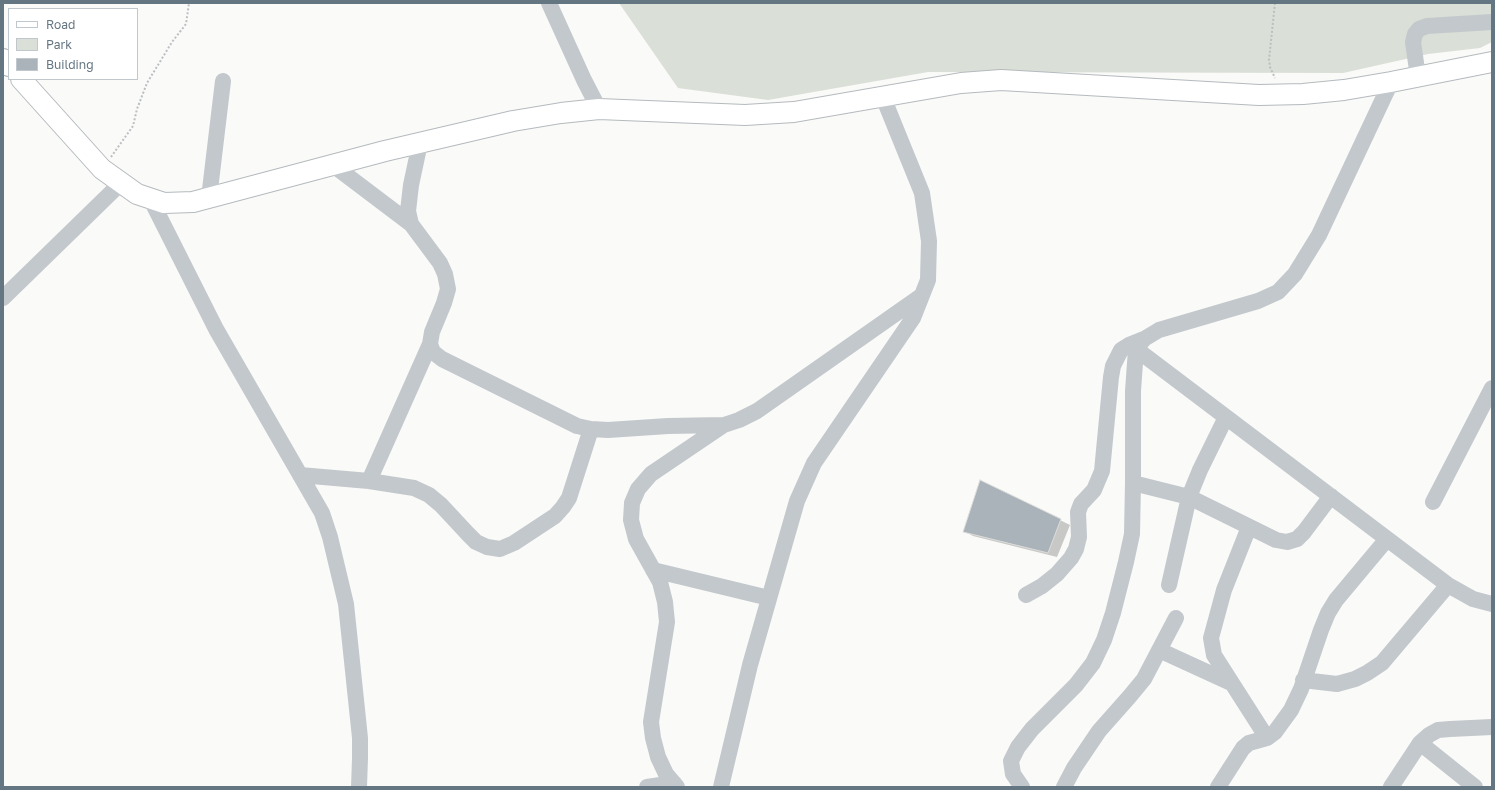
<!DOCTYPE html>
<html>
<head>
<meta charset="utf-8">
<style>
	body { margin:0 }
	#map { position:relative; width:1495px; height:790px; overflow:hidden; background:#fafaf8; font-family:"Golos Text",sans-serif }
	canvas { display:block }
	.frame { position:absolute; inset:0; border:4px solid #657683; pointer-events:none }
	.legend { position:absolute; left:8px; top:8px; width:130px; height:72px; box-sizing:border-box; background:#fff; border:1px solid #c1c8cd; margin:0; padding:5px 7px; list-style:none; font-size:12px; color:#657683 }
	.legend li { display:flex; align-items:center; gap:8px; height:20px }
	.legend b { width:20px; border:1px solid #c1c8cd }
</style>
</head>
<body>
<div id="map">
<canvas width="1495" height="790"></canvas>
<div class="frame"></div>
<ul class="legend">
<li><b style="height:5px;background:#fff"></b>Road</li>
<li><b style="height:11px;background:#dadfd7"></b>Park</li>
<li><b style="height:11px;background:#aab3b9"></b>Building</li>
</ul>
</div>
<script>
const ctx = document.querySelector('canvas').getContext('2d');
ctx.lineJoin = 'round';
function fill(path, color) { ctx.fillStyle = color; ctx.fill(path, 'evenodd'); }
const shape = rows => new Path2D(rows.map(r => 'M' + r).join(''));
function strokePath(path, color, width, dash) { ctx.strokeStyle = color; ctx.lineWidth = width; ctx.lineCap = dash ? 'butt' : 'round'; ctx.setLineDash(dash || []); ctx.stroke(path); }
const green = shape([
	[619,3,1492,3,1492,42,1480,48,1428,54,1343,73,928,72,768,100,678,88]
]);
const shadow = shape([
	[981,481,1070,525,1057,557,973,536,964,531]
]);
const building = shape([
	[980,480,1061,519,1048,553,963,532,980,480]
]);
const path = shape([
	[1275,3,1269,60,1270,67,1275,78],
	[111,157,133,126,137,109,147,83,172,42,186,24,189,3]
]);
const minor = shape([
	[549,3,584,80,599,109],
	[1418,77,1413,42,1415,34,1419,29,1427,26,1492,22],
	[420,143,411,185,408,211,411,224,440,263,445,274,448,289,444,303,432,332,430,344,433,352,442,359,577,426,591,429,608,430,668,426,724,425,739,420,757,411,921,296],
	[333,165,411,224],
	[150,198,216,329,322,513,330,537,346,604,360,738,360,758,359,787],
	[209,198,223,81],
	[3,298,121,183],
	[1136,349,1448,585,1473,599,1492,604],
	[300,475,369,481,414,488,429,495,441,505,468,534,476,542,487,547,500,549,514,543,555,516,563,507,569,498,591,429],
	[369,481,430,344],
	[1133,483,1189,497,1276,540,1287,542,1297,539,1304,532,1331,496],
	[1433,502,1492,388],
	[1249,527,1224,590,1211,638,1214,655,1267,738],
	[653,570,769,598],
	[1169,585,1189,497,1200,470,1226,417],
	[1026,595,1042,586,1057,574,1071,558,1076,549,1079,537,1078,512,1081,504,1094,490,1102,471,1111,377,1113,366,1121,350,1129,345,1144,339],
	[1159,650,1231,683],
	[1303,680,1337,684,1355,679,1367,673,1382,663,1448,585],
	[1420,743,1475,787],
	[647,787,674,783],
	[677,787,666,774,658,757,653,738,651,722,667,622,665,602,660,582,636,539,631,520,632,503,638,489,651,474,722,426],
	[721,787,750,665,797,501,814,463,913,318,928,280,929,241,922,193,883,97],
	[1022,787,1013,774,1011,761,1018,747,1032,729,1076,685,1093,663,1104,640,1113,613,1126,562,1132,534,1133,483,1133,391,1136,349,1144,339,1159,330,1258,301,1278,292,1295,274,1319,235,1391,82],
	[1064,787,1074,768,1099,731,1130,696,1144,679,1176,618],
	[1218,787,1243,748,1249,743,1267,738,1275,732,1291,710,1301,689,1321,630,1328,613,1336,600,1387,539],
	[1391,787,1420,743,1429,735,1438,730,1450,729,1492,727]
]);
const major = shape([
	[3,59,9,66],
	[21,79,102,169,137,194,164,203,193,202,385,151,513,121,561,113,599,109,745,115,794,112,961,83,1001,80,1259,95,1303,94,1344,90,1391,82,1492,62]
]);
fill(green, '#dadfd7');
fill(shadow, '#0003');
fill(building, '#aab3b9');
strokePath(building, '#dcdcda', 1);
strokePath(major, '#b5babe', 22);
strokePath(path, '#bbbfc2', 2, [2, 2]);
strokePath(minor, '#c3c8cc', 16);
strokePath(major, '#fff', 20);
</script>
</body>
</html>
